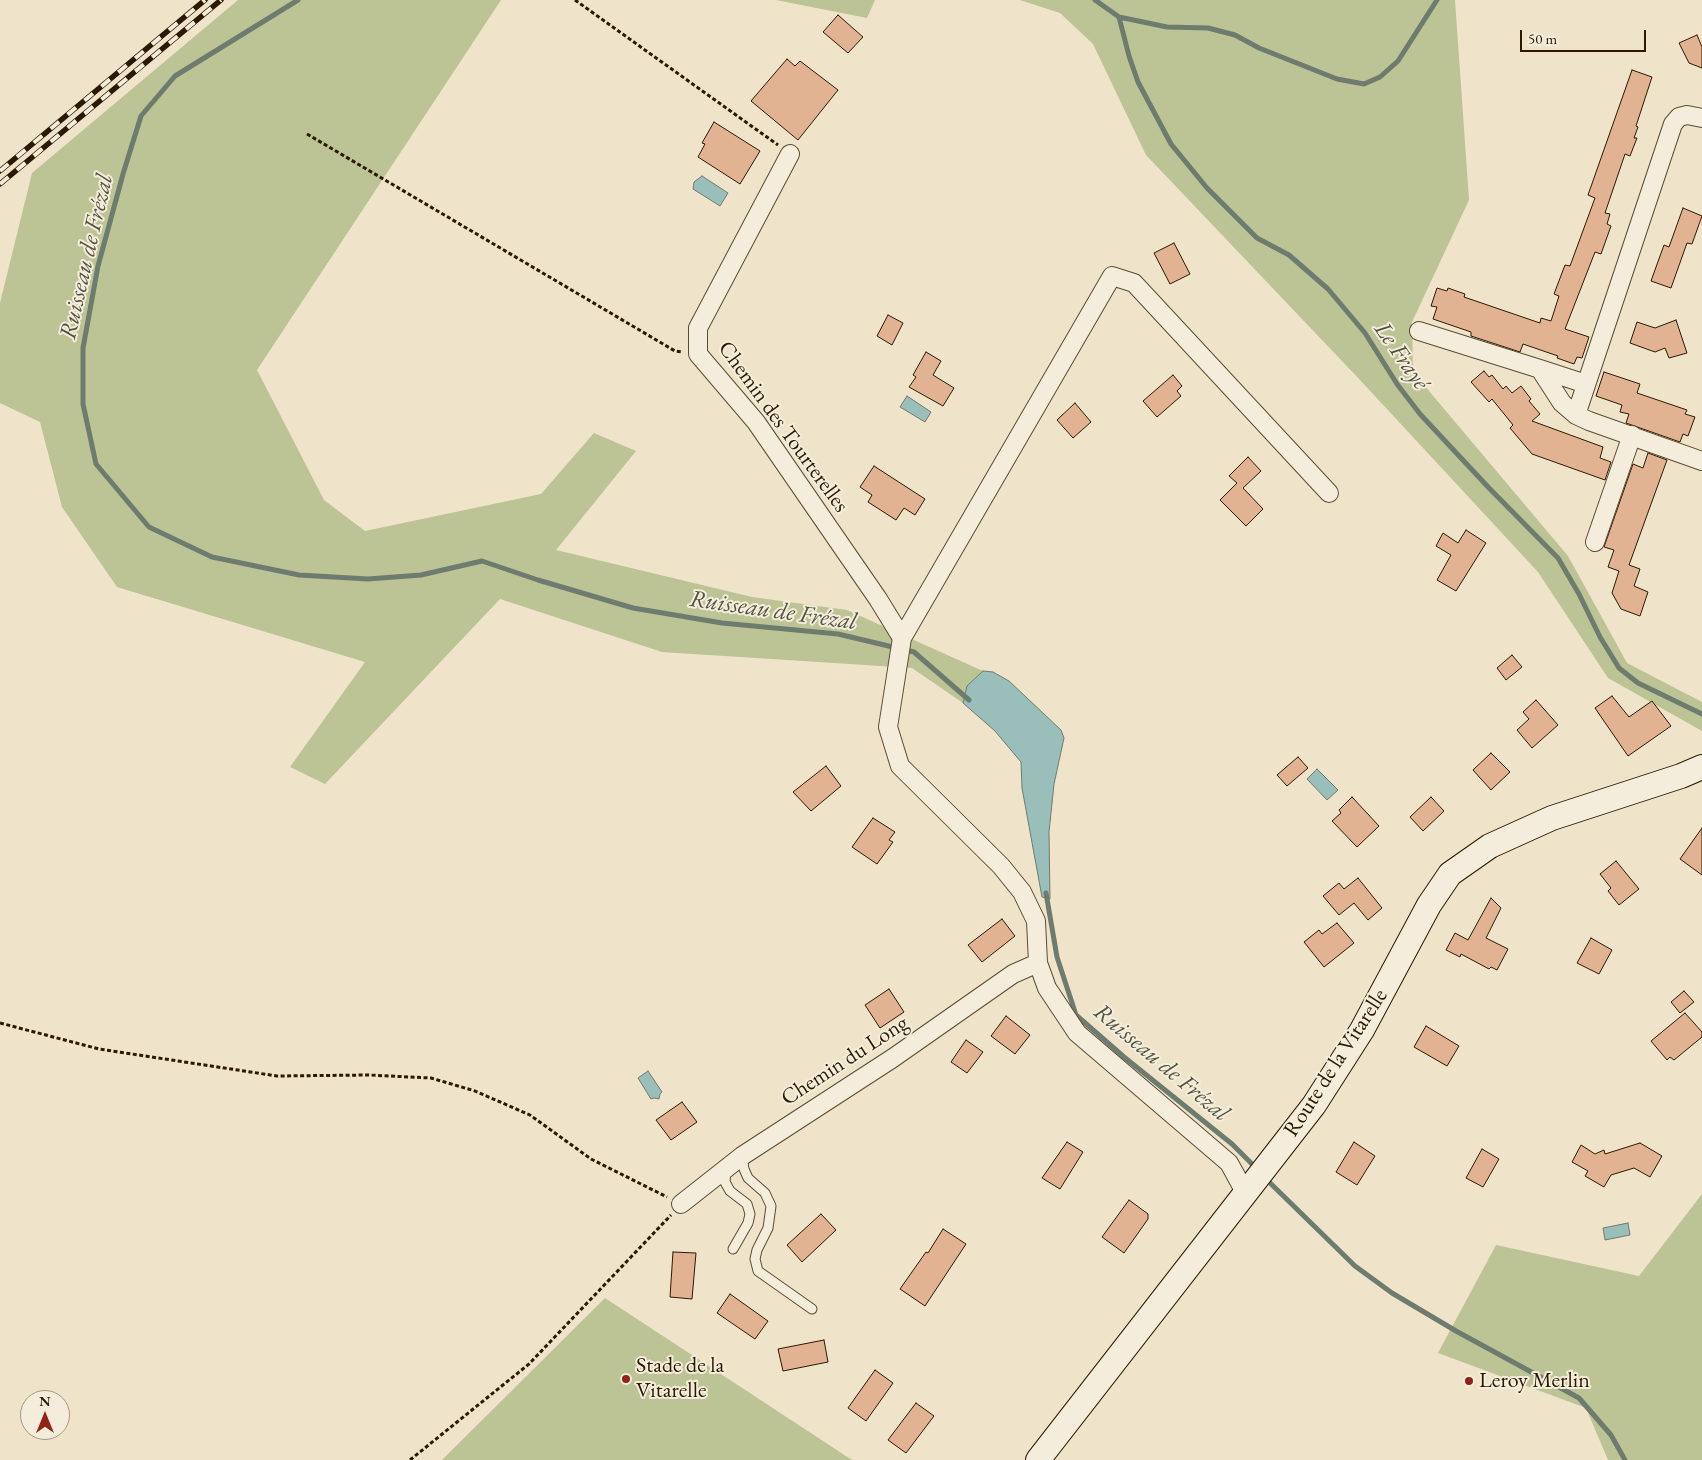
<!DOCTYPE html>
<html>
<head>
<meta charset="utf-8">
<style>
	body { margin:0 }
	#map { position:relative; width:1702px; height:1460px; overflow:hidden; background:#efe3c9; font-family:"EB Garamond",serif }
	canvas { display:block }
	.north { position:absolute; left:20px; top:1390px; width:50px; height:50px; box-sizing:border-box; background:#f5eddc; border:1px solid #a49884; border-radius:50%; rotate:0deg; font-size:14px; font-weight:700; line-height:20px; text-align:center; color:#2b1901 }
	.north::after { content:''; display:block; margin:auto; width:18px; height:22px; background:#8f2418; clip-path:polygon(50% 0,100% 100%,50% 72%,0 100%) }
	.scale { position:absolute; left:1520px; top:30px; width:126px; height:22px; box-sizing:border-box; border:2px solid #2b1901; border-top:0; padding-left:6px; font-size:15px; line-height:18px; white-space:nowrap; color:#2b1901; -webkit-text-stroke:4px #f5eddc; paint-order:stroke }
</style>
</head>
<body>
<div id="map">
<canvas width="1702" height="1460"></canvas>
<div class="north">N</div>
<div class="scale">50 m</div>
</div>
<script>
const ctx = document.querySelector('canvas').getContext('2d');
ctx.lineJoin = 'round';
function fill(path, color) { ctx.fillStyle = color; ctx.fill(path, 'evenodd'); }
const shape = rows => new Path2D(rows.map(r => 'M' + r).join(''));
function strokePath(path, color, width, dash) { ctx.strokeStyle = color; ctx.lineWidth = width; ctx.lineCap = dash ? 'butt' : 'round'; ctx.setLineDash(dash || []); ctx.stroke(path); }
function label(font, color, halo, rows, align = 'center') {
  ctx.font = font + ' "EB Garamond",serif'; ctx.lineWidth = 4; ctx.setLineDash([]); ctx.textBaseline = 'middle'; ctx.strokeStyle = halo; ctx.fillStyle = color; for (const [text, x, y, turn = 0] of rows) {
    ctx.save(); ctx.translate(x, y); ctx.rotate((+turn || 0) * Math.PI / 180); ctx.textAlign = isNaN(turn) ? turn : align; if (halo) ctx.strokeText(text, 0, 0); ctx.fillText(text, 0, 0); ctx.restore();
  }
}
const green = shape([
	[238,0,501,0,257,370,324,500,365,531,541,494,594,433,636,451,556,550,752,597,847,610,983,671,967,686,963,703,912,668,662,652,500,599,325,784,290,767,365,662,117,587,62,507,40,422,0,403,0,303,32,173],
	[776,0,875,0,867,18],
	[1020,0,1455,0,1469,200,1412,322,1413,372,1568,556,1627,663,1702,702,1702,731,1608,678,1538,572,1361,381,1146,155,1093,44,1060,13],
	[1702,1194,1702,1460,1608,1460,1586,1408,1438,1353,1496,1245,1639,1276],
	[605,1298,852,1460,442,1460]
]);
const water = shape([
	[702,176,728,193,720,206,693,189,694,182,702,176],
	[907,396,931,412,925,422,900,407,907,396],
	[983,671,993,672,1009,681,1061,730,1064,738,1054,784,1049,832,1050,899,1042,897,1022,788,1021,762,995,731,963,703,967,686,983,671],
	[1317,769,1338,790,1327,800,1307,779,1317,769],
	[648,1071,662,1092,660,1094,659,1099,654,1098,651,1099,638,1078,648,1071],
	[1628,1223,1630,1235,1605,1240,1603,1228,1628,1223]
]);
const stream = shape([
	[298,0,175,76,141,116,123,174,98,266,83,348,83,404,96,464,149,527,212,557,299,575,368,579,421,575,482,561,538,580,633,608,722,623,838,634,914,652,969,700],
	[1095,0,1119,17,1129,56,1138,82,1171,144,1207,188,1257,238,1289,255,1328,289,1365,333,1397,384,1420,414,1489,488,1558,558,1579,594,1600,637,1619,668,1638,683,1702,714],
	[1119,17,1167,27,1208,28,1235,35,1259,48,1337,79,1364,84,1380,77,1398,61,1437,0],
	[1046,893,1057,957,1076,1015,1124,1057,1232,1144,1257,1169],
	[1264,1177,1355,1266,1392,1293,1456,1331,1579,1398,1611,1435,1625,1460]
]);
const building = shape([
	[838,15,863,37,848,53,823,32,838,15],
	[1697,35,1702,47,1702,68,1689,63,1679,43,1697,35],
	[787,59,795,66,800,61,838,90,798,140,751,101,787,59],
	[1632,70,1652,77,1636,126,1638,127,1634,138,1637,138,1630,156,1625,154,1605,213,1610,214,1607,224,1611,226,1601,254,1595,252,1565,329,1589,337,1582,358,1577,357,1574,364,1557,358,1558,356,1523,344,1520,352,1471,336,1471,332,1433,319,1437,307,1431,306,1437,288,1447,291,1448,288,1465,294,1464,297,1540,323,1541,318,1551,321,1559,296,1554,294,1565,265,1570,266,1595,198,1588,195,1632,70],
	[714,122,760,151,740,184,698,157,705,144,702,143,714,122],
	[1683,208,1702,216,1692,244,1687,243,1671,288,1651,281,1664,245,1669,247,1683,208],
	[1174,243,1190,274,1170,284,1154,253,1174,243],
	[888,315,903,323,892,345,877,336,888,315],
	[1676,320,1687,353,1669,358,1665,348,1655,352,1630,343,1637,322,1655,328,1676,320],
	[926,352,941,361,933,375,954,388,943,406,909,387,916,377,913,375,926,352],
	[1484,371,1489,377,1492,375,1503,389,1506,386,1512,393,1521,386,1531,399,1529,401,1540,414,1532,421,1603,447,1600,458,1611,462,1605,480,1532,454,1510,428,1513,425,1492,399,1489,402,1471,382,1484,371],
	[1604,372,1640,384,1637,393,1687,410,1685,414,1695,417,1688,436,1683,434,1680,442,1626,423,1629,414,1620,412,1622,405,1596,396,1604,372],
	[1173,375,1182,386,1177,391,1181,396,1157,417,1143,401,1173,375],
	[1075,403,1091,422,1073,438,1057,420,1075,403],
	[1648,453,1667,460,1629,565,1640,569,1634,586,1648,592,1640,616,1621,609,1612,593,1619,571,1608,567,1614,550,1604,547,1633,464,1643,468,1648,453],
	[1248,457,1261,471,1243,488,1263,509,1246,526,1220,500,1237,483,1229,476,1248,457],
	[874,466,925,499,915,515,904,508,896,520,868,502,872,495,860,487,874,466],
	[1466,530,1486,543,1456,591,1437,580,1451,555,1436,546,1443,533,1458,543,1466,530],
	[1512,655,1522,667,1506,680,1497,668,1512,655],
	[1612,696,1629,717,1652,701,1671,726,1628,756,1595,708,1612,696],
	[1536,700,1558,725,1532,748,1517,730,1529,719,1523,712,1536,700],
	[1491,753,1510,772,1491,790,1473,770,1491,753],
	[1298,757,1308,768,1287,786,1277,775,1298,757],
	[826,766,841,786,811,811,793,792,826,766],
	[1352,797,1379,826,1357,847,1332,821,1341,813,1339,810,1352,797],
	[1431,797,1444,811,1423,831,1410,817,1431,797],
	[873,818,895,832,889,840,893,842,877,864,852,847,873,818],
	[1702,828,1702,875,1680,859,1702,828],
	[1616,861,1639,889,1619,905,1608,891,1611,888,1600,874,1616,861],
	[1358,878,1382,908,1368,920,1354,903,1339,915,1323,896,1339,883,1344,889,1358,878],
	[1491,898,1501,908,1486,938,1508,949,1497,970,1491,967,1489,969,1461,954,1460,957,1446,950,1455,933,1468,940,1491,898],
	[1002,919,1015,936,982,962,968,945,1002,919],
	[1337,923,1354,943,1324,967,1304,942,1319,930,1322,934,1337,923],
	[1591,938,1612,950,1599,974,1577,963,1591,938],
	[889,989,904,1012,880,1028,865,1005,889,989],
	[1684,991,1694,1002,1680,1013,1671,1002,1684,991],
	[1685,1013,1702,1032,1702,1037,1674,1060,1670,1057,1667,1060,1651,1041,1685,1013],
	[1006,1016,1030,1035,1015,1054,991,1036,1006,1016],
	[1426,1026,1459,1046,1447,1066,1414,1047,1426,1026],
	[966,1040,983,1052,967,1073,951,1062,966,1040],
	[682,1102,697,1122,671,1140,656,1120,682,1102],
	[1067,1142,1083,1152,1060,1189,1042,1178,1067,1142],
	[1354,1142,1375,1156,1357,1185,1336,1172,1354,1142],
	[1640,1143,1662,1156,1650,1177,1634,1168,1611,1175,1604,1187,1585,1176,1588,1171,1572,1162,1581,1145,1595,1154,1604,1150,1605,1154,1640,1143],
	[1482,1149,1499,1159,1483,1187,1466,1178,1482,1149],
	[1129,1200,1148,1214,1148,1219,1124,1253,1102,1237,1129,1200],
	[821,1214,836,1230,802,1262,787,1245,821,1214],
	[943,1229,966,1244,925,1306,900,1289,926,1252,928,1253,943,1229],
	[673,1252,696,1253,692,1299,670,1297,673,1252],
	[730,1294,768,1321,755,1339,717,1313,730,1294],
	[824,1340,828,1362,783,1371,778,1349,824,1340],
	[875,1370,893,1383,866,1421,848,1408,875,1370],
	[916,1403,934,1416,906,1453,888,1440,916,1403]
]);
const path = shape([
	[575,0,778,145],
	[307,134,675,351,683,352],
	[0,1023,99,1049,277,1076,369,1075,431,1078,475,1091,530,1115,591,1159,667,1197],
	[410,1460,529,1364,671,1215]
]);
const lane = shape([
	[742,1156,744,1169,748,1178,765,1193,771,1206,768,1228,757,1250,755,1259,758,1271,812,1309],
	[726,1170,725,1182,730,1191,747,1204,750,1214,748,1223,733,1249]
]);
const street = shape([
	[790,154,698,328,698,354,756,422,878,599,902,638],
	[1419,331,1540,369,1562,403,1576,415,1589,421,1702,461],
	[1540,369,1586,384],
	[1576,415,1673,124,1679,117,1687,115,1702,118],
	[1595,542,1632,435],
	[1246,1194,1229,1163,1077,1033,1047,988,1038,963,1036,921,1022,892,1001,866,900,766,888,727,902,638,1112,276,1134,283,1329,493],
	[681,1204,742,1156,893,1058,1013,974,1038,963]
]);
const secondary = shape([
	[1038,1460,1314,1105,1362,1030,1429,905,1450,874,1490,846,1552,818,1681,776,1702,767]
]);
const rail = shape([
	[0,171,205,0],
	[0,184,221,0]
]);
const markers = [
	[626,1379,5,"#8f2418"],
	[1469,1381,5,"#8f2418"]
];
const streetNames = [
	["Chemin des Tourterelles",783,427,54],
	["Chemin du Long",845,1061,-33],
	["Route de la Vitarelle",1336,1063,-57]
];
const poiNames = [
	["Stade de la",636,1366],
	["Vitarelle",636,1391],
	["Leroy Merlin",1479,1381]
];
const waterNames = [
	["Ruisseau de Frézal",87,257,-77],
	["Le Frayé",1401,356,55],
	["Ruisseau de Frézal",773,611,8],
	["Ruisseau de Frézal",1161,1063,40]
];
fill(green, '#bcc394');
fill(water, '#9abeb9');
strokePath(water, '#6e7c6f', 1);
strokePath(stream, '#6e7c6f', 5);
fill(building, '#e1b392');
strokePath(building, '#2b1901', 1);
strokePath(lane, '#5c4c33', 11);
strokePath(street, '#5c4c33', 20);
strokePath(secondary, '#2b1901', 26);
strokePath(path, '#2b1901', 3, [4, 2.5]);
strokePath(lane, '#f5eddc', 9);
strokePath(street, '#f5eddc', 18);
strokePath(secondary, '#f5eddc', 24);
strokePath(rail, '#2b1901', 5.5);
strokePath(rail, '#f5eddc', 4, [11]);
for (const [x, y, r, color] of markers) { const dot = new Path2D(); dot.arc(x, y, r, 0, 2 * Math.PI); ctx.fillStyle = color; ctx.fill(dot); strokePath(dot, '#f5eddc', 2); }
label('22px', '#2b1901', '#f5eddc', streetNames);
label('22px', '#2b1901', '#f5eddc', poiNames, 'left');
label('italic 24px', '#525341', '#f5eddc', waterNames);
</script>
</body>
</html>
